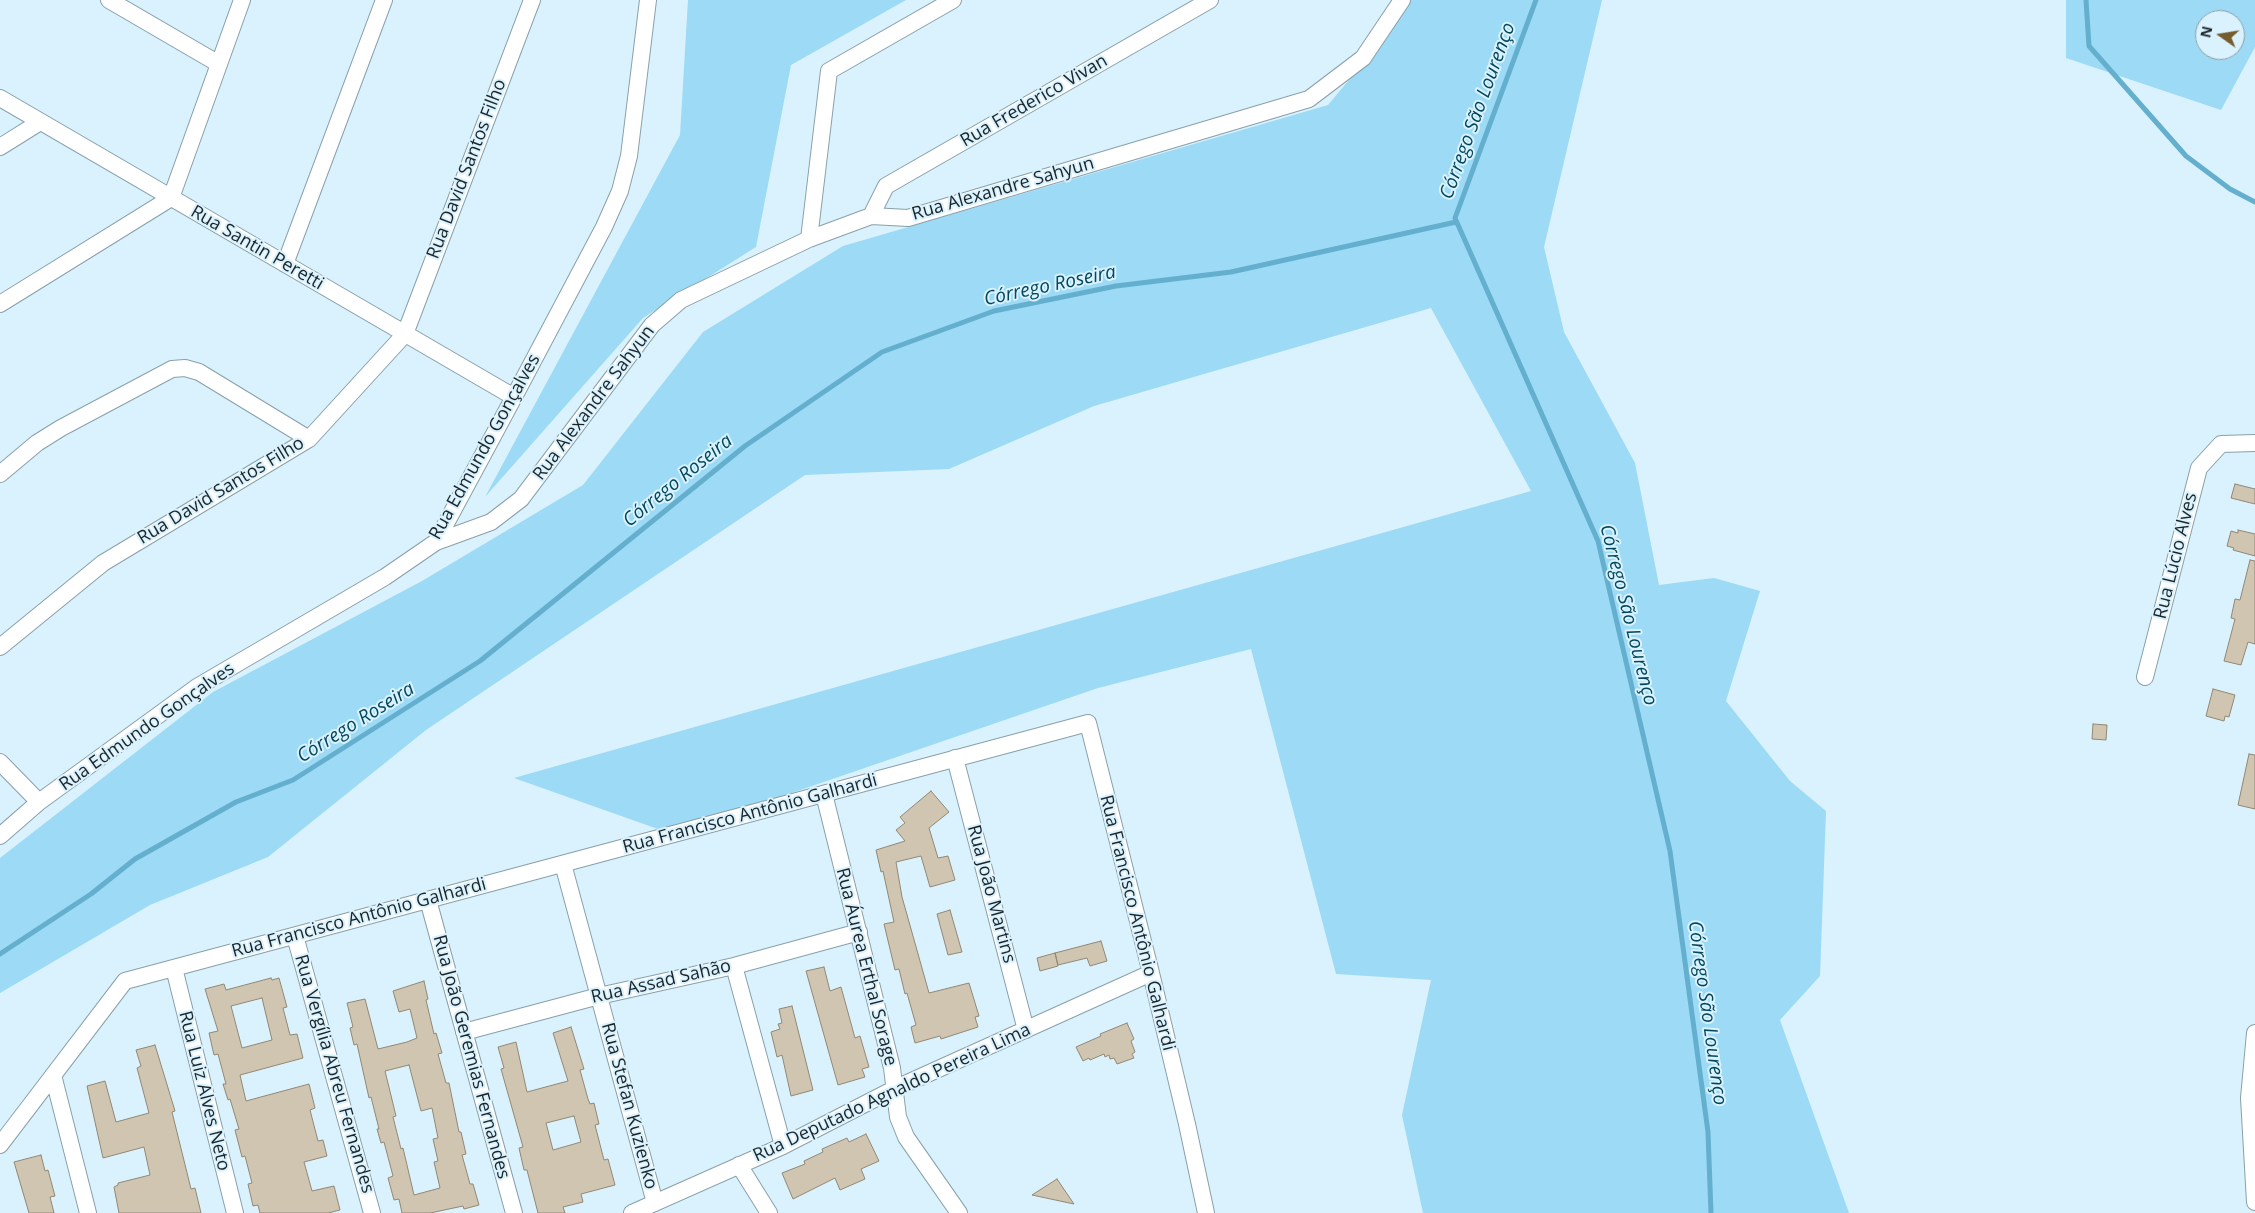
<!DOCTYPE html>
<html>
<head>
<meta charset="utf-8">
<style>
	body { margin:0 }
	#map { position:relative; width:2255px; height:1213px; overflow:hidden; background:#d9f2fd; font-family:"Open Sans",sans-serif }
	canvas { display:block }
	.north { position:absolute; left:2195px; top:10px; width:50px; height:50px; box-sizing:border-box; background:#d9f2fd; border:1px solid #8da0a8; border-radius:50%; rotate:283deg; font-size:14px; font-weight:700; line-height:20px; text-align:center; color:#1b2428 }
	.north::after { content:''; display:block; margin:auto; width:18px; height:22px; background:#745c2d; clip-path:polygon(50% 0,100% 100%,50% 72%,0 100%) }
</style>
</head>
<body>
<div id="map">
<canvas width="2255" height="1213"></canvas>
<div class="north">N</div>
</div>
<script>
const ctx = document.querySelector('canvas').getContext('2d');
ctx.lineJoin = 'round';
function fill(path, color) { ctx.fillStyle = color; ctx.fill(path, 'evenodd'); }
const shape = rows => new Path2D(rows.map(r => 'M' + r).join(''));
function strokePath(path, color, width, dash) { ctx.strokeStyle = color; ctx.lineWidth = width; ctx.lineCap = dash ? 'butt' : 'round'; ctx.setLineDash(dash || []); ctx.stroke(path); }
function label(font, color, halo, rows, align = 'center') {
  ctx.font = font + ' "Open Sans",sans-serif'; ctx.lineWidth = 4; ctx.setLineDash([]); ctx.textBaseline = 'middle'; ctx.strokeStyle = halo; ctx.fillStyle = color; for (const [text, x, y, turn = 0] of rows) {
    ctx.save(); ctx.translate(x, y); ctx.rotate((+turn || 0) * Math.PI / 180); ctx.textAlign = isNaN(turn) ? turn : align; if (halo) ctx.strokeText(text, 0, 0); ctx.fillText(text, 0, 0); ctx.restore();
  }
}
const green = shape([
	[688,0,906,0,791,65,756,247,643,318,485,497,680,135],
	[1408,0,1602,0,1544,247,1564,332,1635,463,1659,585,1714,578,1760,591,1726,701,1790,781,1826,811,1820,976,1780,1020,1849,1213,1423,1213,1402,1115,1431,980,1336,974,1251,649,1098,688,672,834,514,778,1531,491,1431,308,1094,406,949,469,805,475,426,730,268,857,150,905,0,993,0,858,213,692,422,581,583,485,703,332,843,246,1328,105,1391,30],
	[2066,0,2255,0,2255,47,2221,110,2066,58],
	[2205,20,2235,20,2235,50,2205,50]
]);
const stream = shape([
	[1536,0,1455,218,1598,541,1670,851,1708,1132,1711,1213],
	[2086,0,2089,46,2186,156,2230,189,2255,202],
	[0,954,91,894,135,859,236,802,293,780,480,661,745,446,882,352,994,311,1116,286,1231,272,1456,222]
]);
const building = shape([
	[2235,484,2255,489,2255,504,2231,498,2235,484],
	[2238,530,2255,534,2255,556,2233,550,2234,548,2227,546,2231,531,2238,533,2238,530],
	[2250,560,2255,561,2255,644,2248,642,2241,665,2224,661,2235,619,2231,618,2235,599,2240,600,2250,560],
	[2213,689,2235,695,2229,717,2225,716,2224,721,2206,716,2213,689],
	[2093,724,2107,725,2106,740,2092,739,2093,724],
	[2249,754,2255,755,2255,809,2238,805,2249,754],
	[931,791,949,812,929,828,938,858,948,856,955,880,930,887,921,856,896,862,902,897,929,993,969,983,979,1016,975,1017,978,1027,941,1039,940,1036,915,1043,911,1027,916,1025,907,993,905,994,899,969,895,970,884,924,894,922,883,871,881,872,876,850,905,841,896,830,905,823,900,817,931,791],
	[950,910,962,952,948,955,937,914,950,910],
	[1101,941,1107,961,1090,966,1087,958,1058,965,1055,953,1101,941],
	[1055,953,1058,966,1040,971,1037,958,1055,953],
	[824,967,830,991,841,987,855,1038,860,1036,869,1067,862,1069,865,1077,838,1085,806,971,824,967],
	[271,978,272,980,279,978,287,1007,283,1008,290,1035,297,1034,303,1058,240,1075,246,1101,309,1084,315,1108,310,1110,318,1141,323,1140,327,1156,304,1162,312,1191,334,1186,340,1210,328,1213,260,1213,258,1205,253,1206,248,1184,252,1183,245,1156,242,1157,235,1130,239,1129,230,1099,228,1100,223,1084,226,1084,218,1054,214,1055,209,1033,218,1031,205,989,224,984,226,990,271,978],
	[262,998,272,1040,242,1048,231,1006,262,998],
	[424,981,428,999,426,1000,434,1034,436,1033,442,1053,438,1054,446,1083,449,1083,459,1132,461,1132,466,1154,462,1155,470,1184,473,1184,479,1205,464,1209,463,1206,430,1213,402,1213,399,1199,394,1200,388,1178,393,1176,384,1142,381,1143,377,1129,379,1129,371,1097,369,1098,357,1044,354,1045,350,1028,353,1027,347,1003,365,999,378,1049,407,1042,417,1038,410,1009,399,1012,393,991,424,981],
	[409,1065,421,1111,432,1108,438,1138,433,1139,438,1161,434,1162,440,1188,414,1195,403,1148,401,1149,393,1117,396,1116,385,1071,409,1065],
	[792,1006,813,1090,791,1096,782,1055,777,1057,771,1032,780,1029,778,1024,782,1023,779,1009,792,1006],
	[1127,1023,1134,1039,1131,1041,1135,1052,1132,1054,1134,1058,1117,1064,1114,1058,1110,1059,1109,1055,1105,1057,1104,1054,1090,1060,1089,1058,1083,1061,1076,1047,1101,1036,1100,1034,1127,1023],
	[571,1027,584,1069,580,1070,588,1099,590,1104,594,1103,599,1124,595,1125,604,1160,608,1159,615,1185,581,1194,583,1202,563,1207,565,1213,538,1213,527,1170,524,1170,519,1148,523,1147,501,1069,504,1068,498,1047,516,1042,527,1092,568,1081,553,1033,571,1027],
	[574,1116,581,1142,553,1150,546,1123,574,1116],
	[155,1045,175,1111,172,1112,191,1189,195,1188,201,1213,119,1213,114,1187,118,1185,118,1183,150,1175,144,1147,103,1158,87,1086,105,1081,116,1122,149,1113,137,1068,141,1066,136,1050,155,1045],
	[866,1134,879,1161,861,1169,865,1179,840,1190,835,1178,793,1199,782,1173,805,1164,804,1161,823,1152,822,1149,847,1138,849,1142,866,1134],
	[41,1155,45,1171,48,1170,55,1196,50,1197,54,1213,29,1213,14,1162,41,1155],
	[1057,1179,1074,1204,1032,1195,1057,1179]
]);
const minor = shape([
	[109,0,219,64],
	[0,98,514,397],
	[0,147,40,122],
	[871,216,886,186,1210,0],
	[809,239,829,71,953,0],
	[285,264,384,0],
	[0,304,171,198,242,0],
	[0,474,37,443,61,428,172,369,185,368,199,372,309,439],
	[436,542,491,522,521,499,652,325,681,300,809,239,871,216,908,218,1309,99,1363,58,1402,0],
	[0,647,103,563,309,439,405,334,532,0],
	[2145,677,2199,468,2221,444,2255,443],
	[955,758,1026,1030],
	[0,762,39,802],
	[824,794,892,1068,898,1117,906,1137,959,1213],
	[0,836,39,802,197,687,385,577,436,542,514,397,604,227,620,191,629,156,648,0],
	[563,864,655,1203],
	[428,900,514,1213],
	[295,936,372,1213],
	[734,966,783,1146],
	[174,968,235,1213],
	[464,1032,599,996,734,966,859,932],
	[2255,1033,2249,1098,2255,1202],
	[53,1075,88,1213],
	[0,1145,125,981,1088,723,1151,973,1187,1124,1206,1213],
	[739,1165,769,1213],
	[632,1213,783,1146,894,1089,1151,973]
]);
const streetNames = [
	["Rua Frederico Vivan",1034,101,-30],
	["Rua David Santos Filho",467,169,-69],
	["Rua Alexandre Sahyun",1003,189,-16],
	["Rua Santin Peretti",257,248,30],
	["Rua Alexandre Sahyun",594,403,-53],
	["Rua Edmundo Gonçalves",485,447,-61],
	["Rua David Santos Filho",221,491,-31],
	["Rua Lúcio Alves",2176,556,-76],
	["Rua Edmundo Gonçalves",147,727,-35],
	["Rua Francisco Antônio Galhardi",750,814,-15],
	["Rua João Martins",991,894,75],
	["Rua Francisco Antônio Galhardi",359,918,-15],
	["Rua Francisco Antônio Galhardi",1137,923,76],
	["Rua Áurea Erthal Sorage",866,967,76],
	["Rua Assad Sahão",661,982,-13],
	["Rua João Geremias Fernandes",471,1057,75],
	["Rua Vergília Abreu Fernandes",334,1074,74],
	["Rua Luiz Alves Neto",204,1091,76],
	["Rua Deputado Agnaldo Pereira Lima",892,1093,-25],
	["Rua Stefan Kuzienko",629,1106,75]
];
const waterNames = [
	["Córrego São Lourenço",1478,111,-70],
	["Córrego Roseira",1050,286,-12],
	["Córrego Roseira",678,481,-39],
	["Córrego São Lourenço",1628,615,76],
	["Córrego Roseira",356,723,-32],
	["Córrego São Lourenço",1707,1013,82]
];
fill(green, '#9cdaf5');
strokePath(stream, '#64afce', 5);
fill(building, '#d0c5b1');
strokePath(building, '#928774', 1);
strokePath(minor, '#89a0aa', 18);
strokePath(minor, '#fff', 16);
label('18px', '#1b2428', '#d9f2fd', streetNames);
label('italic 19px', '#03475d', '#d9f2fd', waterNames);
</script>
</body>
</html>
